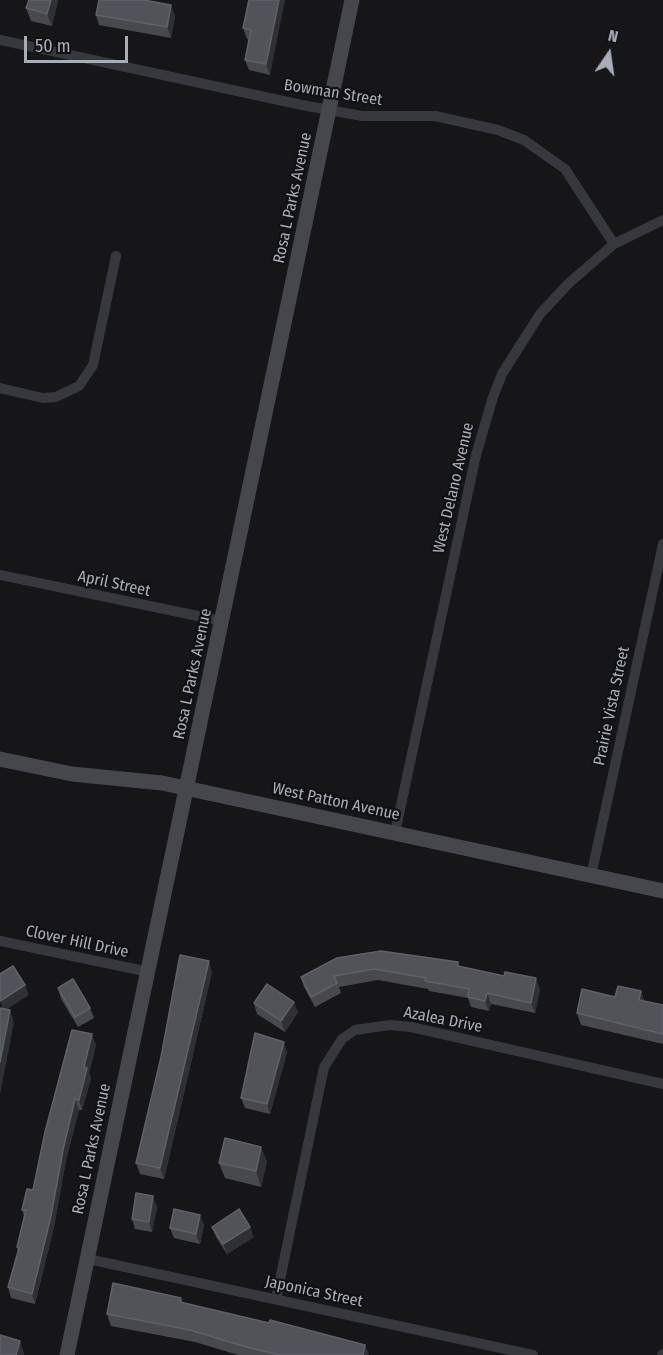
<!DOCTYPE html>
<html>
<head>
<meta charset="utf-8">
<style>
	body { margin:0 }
	#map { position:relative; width:663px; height:1355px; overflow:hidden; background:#161618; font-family:"Fira Sans Condensed",sans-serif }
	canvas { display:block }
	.north { position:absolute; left:579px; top:24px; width:60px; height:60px; -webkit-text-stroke:4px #111113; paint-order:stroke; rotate:13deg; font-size:16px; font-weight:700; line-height:24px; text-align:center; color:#a8adb8 }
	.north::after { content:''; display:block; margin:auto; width:21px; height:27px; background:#a8adb8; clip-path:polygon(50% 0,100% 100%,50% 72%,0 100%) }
	.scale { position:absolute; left:24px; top:36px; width:104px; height:27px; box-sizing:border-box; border:3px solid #a8adb8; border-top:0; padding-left:8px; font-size:18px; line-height:21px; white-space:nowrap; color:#a8adb8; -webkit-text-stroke:4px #111113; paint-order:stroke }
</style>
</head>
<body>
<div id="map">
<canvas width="663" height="1355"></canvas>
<div class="north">N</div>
<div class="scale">50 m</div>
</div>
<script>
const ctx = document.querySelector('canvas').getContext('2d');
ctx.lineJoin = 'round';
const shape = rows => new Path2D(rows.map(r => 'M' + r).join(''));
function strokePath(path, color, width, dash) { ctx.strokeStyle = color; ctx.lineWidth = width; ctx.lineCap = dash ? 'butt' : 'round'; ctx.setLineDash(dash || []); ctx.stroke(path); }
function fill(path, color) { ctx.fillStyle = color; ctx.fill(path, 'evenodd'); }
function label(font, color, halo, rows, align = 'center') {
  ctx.font = font + ' "Fira Sans Condensed",sans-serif'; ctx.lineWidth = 4.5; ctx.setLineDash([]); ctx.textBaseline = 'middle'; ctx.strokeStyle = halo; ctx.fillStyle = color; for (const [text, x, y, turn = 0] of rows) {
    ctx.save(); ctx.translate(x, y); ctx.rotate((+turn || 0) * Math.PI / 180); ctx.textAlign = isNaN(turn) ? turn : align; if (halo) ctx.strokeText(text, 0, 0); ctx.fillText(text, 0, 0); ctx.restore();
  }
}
const street = shape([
	[0,40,302,105,362,116,435,116,498,130,524,140,565,169,614,244],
	[0,388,43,398,56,397,79,386,93,365,116,256],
	[0,575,222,621],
	[395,833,476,455,493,397,502,374,540,314,569,283,614,244,663,220],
	[591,876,663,544],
	[0,941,149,972],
	[88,1259,533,1355],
	[276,1299,324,1067,342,1039,355,1030,390,1025,411,1027,663,1084],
	[662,1355,663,1354]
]);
const secondary = shape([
	[0,759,72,774,162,783,663,891],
	[67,1355,352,0]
]);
const wall = shape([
	[29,0,58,0,52,26,31,21,26,8],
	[248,1,270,75,249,70,245,60,249,39,247,39,243,28],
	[96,15,175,16,171,38,99,25],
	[337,958,459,966,540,989,535,1013,491,1004,489,1011,471,1007,468,998,429,991,428,989,378,980,339,987,341,993,315,1007,304,987,301,977],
	[212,972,164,1179,140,1174,136,1163],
	[58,988,90,1008,94,1018,78,1027,61,999],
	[641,991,644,1001,663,1005,663,1044,581,1025,577,1013,615,997],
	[254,1003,298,1012,285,1032,257,1014],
	[96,1045,89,1073,91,1078,82,1110,79,1110,66,1160,54,1227,35,1304,11,1298,8,1287,18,1251,17,1247,24,1216,22,1210,33,1190],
	[287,1052,270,1114,245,1108,241,1098],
	[261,1147,267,1162,261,1187,225,1178,219,1163],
	[157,1207,152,1232,135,1229,132,1219],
	[204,1225,200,1244,174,1238,170,1228],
	[212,1227,254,1237,227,1254,216,1237],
	[181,1298,183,1303,365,1345,369,1355,238,1355,195,1342,111,1326,107,1314]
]);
const shadedWall = shape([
	[51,0,58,0,52,26,47,14],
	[279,0,285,0,270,75,266,64],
	[171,5,175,16,171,38,167,27],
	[209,961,212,972,164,1179,160,1168],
	[536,978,540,989,535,1013,531,1003],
	[25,985,29,995,4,1011,0,1001],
	[641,991,645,1003,639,1000],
	[487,993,491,1004,489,1011,485,1001],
	[294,1002,298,1012,285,1032,281,1021],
	[10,1010,14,1022,0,1095,0,1062],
	[92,1034,96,1045,89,1073,91,1078,82,1110,79,1100,84,1067],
	[284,1042,287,1052,270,1114,267,1104],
	[75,1099,79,1110,66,1160,54,1227,35,1304,32,1294,63,1150],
	[261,1147,267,1162,261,1187,256,1171],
	[153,1196,157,1207,152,1232,149,1222],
	[200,1215,204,1225,200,1244,196,1234],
	[250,1227,254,1237,227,1254,223,1244],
	[20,1341,24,1353,24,1355,16,1355],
	[365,1345,369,1355,363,1355]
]);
const building = shape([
	[29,0,51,0,47,14,26,8,29,0],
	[99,0,144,0,171,5,167,27,96,15,99,0],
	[249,0,279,0,266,64,245,60,251,30,243,28,249,0],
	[381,951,458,962,458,966,504,976,505,972,536,978,531,1003,487,993,485,1001,468,997,469,989,425,981,426,978,374,969,334,976,337,983,311,997,301,977,337,958,381,951],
	[180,955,209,961,160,1168,136,1163,161,1057,180,955],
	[13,966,25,985,0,1001,0,974,13,966],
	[73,979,90,1008,75,1017,58,988,73,979],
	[267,984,294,1002,281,1021,254,1003,267,984],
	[618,986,641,991,639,1000,663,1005,663,1034,577,1013,582,989,615,997,618,986],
	[0,1008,10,1010,0,1062,0,1008],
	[72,1030,92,1034,84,1067,87,1068,79,1100,75,1099,63,1150,51,1216,32,1294,8,1287,19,1248,17,1247,26,1210,22,1210,27,1189,33,1190,45,1132,72,1030],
	[255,1033,284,1042,267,1104,241,1098,255,1033],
	[225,1138,261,1147,256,1171,219,1163,225,1138],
	[136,1193,153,1196,149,1222,132,1219,136,1193],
	[174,1209,200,1215,196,1234,170,1228,174,1209],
	[239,1209,250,1227,223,1244,212,1227,239,1209],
	[113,1283,181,1298,180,1302,269,1323,270,1320,365,1345,363,1355,280,1355,250,1348,190,1330,107,1314,113,1283],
	[0,1335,20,1341,16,1355,0,1355,0,1335]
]);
const streetNames = [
	["Bowman Street",333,93,9],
	["Rosa L Parks Avenue",293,198,-78],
	["West Delano Avenue",454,488,-77],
	["April Street",114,584,12],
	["Rosa L Parks Avenue",193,674,-78],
	["Prairie Vista Street",612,706,-78],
	["West Patton Avenue",336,802,12],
	["Clover Hill Drive",77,942,12],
	["Azalea Drive",443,1020,11],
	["Rosa L Parks Avenue",92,1149,-78],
	["Japonica Street",314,1292,12]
];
strokePath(street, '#37383d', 10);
strokePath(secondary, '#45474d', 15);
fill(wall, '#47494d');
fill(shadedWall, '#2f3033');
fill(building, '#525359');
strokePath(building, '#5f6168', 1.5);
label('16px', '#a8adb8', '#111113', streetNames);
</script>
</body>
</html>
